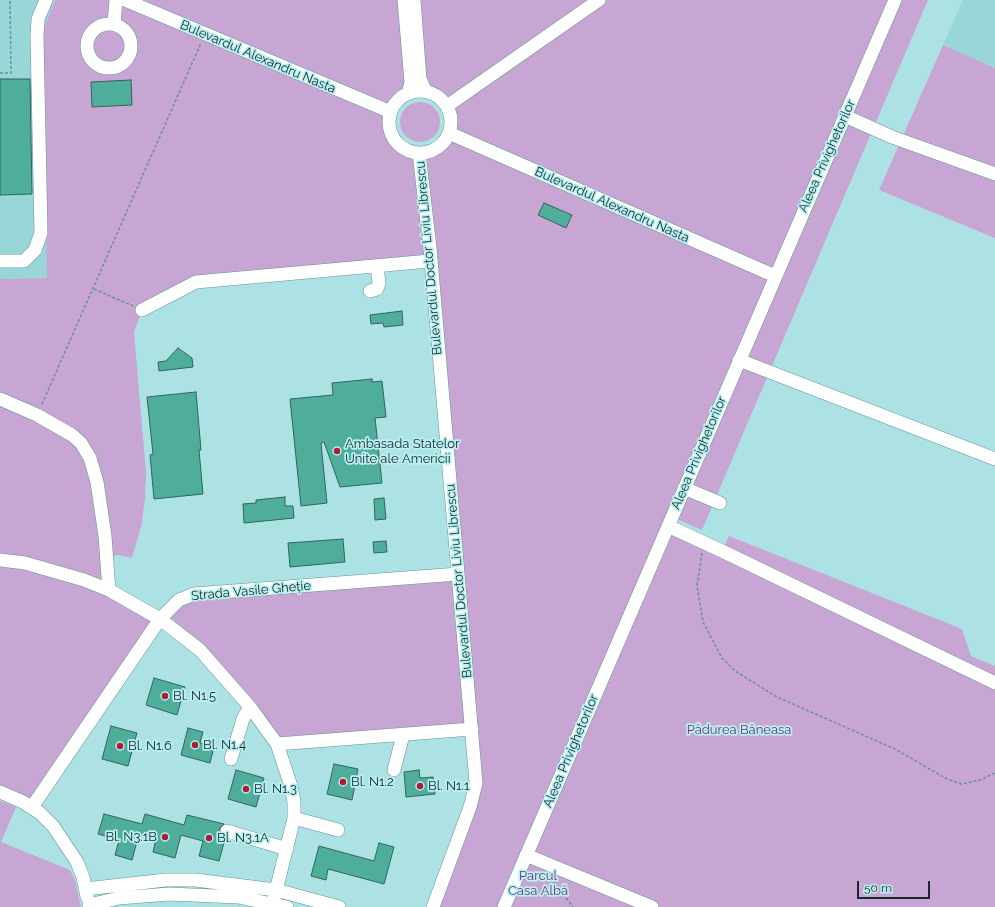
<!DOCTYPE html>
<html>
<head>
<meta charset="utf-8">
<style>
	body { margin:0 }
	#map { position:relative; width:995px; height:907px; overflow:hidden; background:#ade2e4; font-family:Raleway,sans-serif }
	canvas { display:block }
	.scale { position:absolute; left:857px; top:881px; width:73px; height:18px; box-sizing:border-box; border:2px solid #152a2b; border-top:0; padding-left:5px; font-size:12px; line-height:14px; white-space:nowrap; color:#152a2b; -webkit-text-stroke:3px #baf0f1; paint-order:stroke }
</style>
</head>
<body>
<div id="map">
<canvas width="995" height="907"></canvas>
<div class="scale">50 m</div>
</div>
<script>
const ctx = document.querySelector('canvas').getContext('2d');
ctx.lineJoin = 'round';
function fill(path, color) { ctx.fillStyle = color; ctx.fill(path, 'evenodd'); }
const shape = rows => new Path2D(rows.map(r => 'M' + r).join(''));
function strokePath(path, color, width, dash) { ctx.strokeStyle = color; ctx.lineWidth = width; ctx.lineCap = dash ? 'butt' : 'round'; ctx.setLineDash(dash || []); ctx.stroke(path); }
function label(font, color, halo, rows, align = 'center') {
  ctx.font = font + ' Raleway,sans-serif'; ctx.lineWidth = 3.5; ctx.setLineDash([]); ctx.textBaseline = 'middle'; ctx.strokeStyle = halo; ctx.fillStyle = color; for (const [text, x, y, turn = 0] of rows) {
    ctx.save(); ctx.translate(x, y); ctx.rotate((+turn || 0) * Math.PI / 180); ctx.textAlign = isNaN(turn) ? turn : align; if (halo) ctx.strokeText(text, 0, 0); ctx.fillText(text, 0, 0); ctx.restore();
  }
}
const built = shape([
	[0,0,55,0,42,33,47,278,0,279],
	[963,0,995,0,995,68,943,45]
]);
const green = shape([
	[55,0,928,0,702,530,672,517,668,526,722,551,729,536,962,629,971,656,995,666,995,907,433,907,470,807,472,730,277,744,250,707,161,620,32,807,0,792,0,279,47,278,42,33],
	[421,91,431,93,442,100,449,112,451,123,449,133,442,144,434,150,419,153,410,151,399,144,391,132,390,123,391,112,397,103,408,94],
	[430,261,458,574,179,600,160,619,109,590,106,558,118,555,132,558,142,523,145,498,146,472,134,332,142,310,196,282],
	[943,45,995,68,995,238,879,190],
	'400 122a20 20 0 1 1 40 0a20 20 0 1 1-40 0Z',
	[0,801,16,807,1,842,70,870,75,880,81,907,0,907]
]);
const building = shape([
	[0,79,30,79,32,194,0,195,0,79],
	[131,80,132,105,92,107,91,82,131,80],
	[544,203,572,215,566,228,538,215,544,203],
	[402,311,403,325,384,327,383,323,371,324,370,315,402,311],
	[178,348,192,358,193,367,159,371,158,362,166,361,178,348],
	[372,379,372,382,382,381,386,417,375,418,382,483,340,487,324,442,321,443,327,503,301,506,290,399,333,395,332,383,372,379],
	[196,392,201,450,199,450,203,494,154,499,150,455,153,454,147,397,196,392],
	[285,497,285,506,293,506,294,518,244,523,243,504,256,503,256,500,285,497],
	[384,498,386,519,375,520,374,499,384,498],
	[343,539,345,562,290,567,288,543,343,539],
	[386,541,387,552,374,553,373,542,386,541],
	[154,678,185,687,177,715,146,705,154,678],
	[111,726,137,733,128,766,102,759,111,726],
	[188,728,203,732,200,743,214,747,210,763,181,755,188,728],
	[334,764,358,769,352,800,327,794,334,764],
	[236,770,264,778,256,807,228,799,236,770],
	[419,770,420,778,433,777,435,794,406,797,404,772,419,770],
	[104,814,142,824,145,814,184,825,187,815,224,824,219,829,221,836,225,839,219,861,199,856,203,841,181,835,175,858,153,852,156,839,139,834,132,860,115,855,119,840,98,834,104,814],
	[379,843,394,847,384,884,328,869,326,880,311,876,319,846,374,861,379,843]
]);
const path = shape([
	[0,73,11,73,10,0],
	[94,289,133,306],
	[42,404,201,43],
	[702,553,697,586,703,622,722,658,735,671,777,697,895,749,945,778,961,784,980,780,995,773],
	[551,878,573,907]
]);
const minor = shape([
	[125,0,391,112],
	[404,0,411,82,408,94],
	[414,0,420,79,426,92],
	'87 46a22 22 0 1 1 44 0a22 22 0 1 1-44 0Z',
	[114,24,116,0],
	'389 122a31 31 0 1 1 62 0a31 31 0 1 1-62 0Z',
	[447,106,599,0],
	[845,116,892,137,995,174],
	[449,133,775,276],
	[419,153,430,248,476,783,470,807,433,907],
	[0,261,24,261,35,250,41,233,37,36,38,19,46,0],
	[370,291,377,289,379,283,377,266],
	[142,310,196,282,430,261],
	[739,360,995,459],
	[0,399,37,415,72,435,81,443,90,458,97,482,105,536,109,590],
	[684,488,720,503],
	[668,526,722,551,995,683],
	[0,560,25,563,84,580,109,590,160,619,200,650,250,707,277,744,291,786,294,802,294,818,272,907],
	[277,744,472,729],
	[231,759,243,719,250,707],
	[394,770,403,735],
	[0,792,23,802,40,813,53,826,77,862,83,877,87,897],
	[32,807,160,619,179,600,194,594,458,574],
	[294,818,338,830],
	[227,831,287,849],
	[526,855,652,907],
	[85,889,166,880,195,880,276,890,339,907],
	[89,905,119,898,169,894,238,897,287,907],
	[504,907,895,0]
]);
const markers = [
	[337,451,4,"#af1b36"],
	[165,696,4,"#af1b36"],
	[195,745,4,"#af1b36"],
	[120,746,4,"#af1b36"],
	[343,782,4,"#af1b36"],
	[420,786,4,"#af1b36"],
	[246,789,4,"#af1b36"],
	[165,837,4,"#af1b36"],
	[209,838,4,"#af1b36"]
];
const streetNames = [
	["Bulevardul Alexandru Nasta",258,57,23],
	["Aleea Privighetorilor",827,156,-66],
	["Bulevardul Alexandru Nasta",612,205,24],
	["Bulevardul Doctor Liviu Librescu",429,258,-95],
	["Aleea Privighetorilor",699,453,-67],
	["Bulevardul Doctor Liviu Librescu",459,581,-95],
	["Strada Vasile Gheție",251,591,-5],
	["Aleea Privighetorilor",571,751,-67]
];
const poiNames = [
	["Ambasada Statelor",345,444],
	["Unite ale Americii",345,459],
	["Bl. N1.5",173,696],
	["Bl. N1.4",203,745],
	["Bl. N1.6",128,746],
	["Bl. N1.2",351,782],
	["Bl. N1.1",428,786],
	["Bl. N1.3",254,789],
	["Bl. N3.1B",157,837,"right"],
	["Bl. N3.1A",217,838]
];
const parkNames = [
	["Pădurea Băneasa",739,730],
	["Parcul",538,876],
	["Casa Albă",538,891]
];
fill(built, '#98d6d8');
fill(green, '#c8a6d3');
fill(building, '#4eae9b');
strokePath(building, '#346359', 1);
strokePath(minor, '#619495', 14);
strokePath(path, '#6a9192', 1.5, [3, 2]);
strokePath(minor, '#fff', 13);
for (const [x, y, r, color] of markers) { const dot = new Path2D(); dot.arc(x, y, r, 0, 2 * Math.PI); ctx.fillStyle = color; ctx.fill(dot); strokePath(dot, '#baf0f1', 1.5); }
label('13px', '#152a2b', '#baf0f1', streetNames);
label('13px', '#152a2b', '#baf0f1', poiNames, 'left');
label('13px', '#6b357b', '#baf0f1', parkNames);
</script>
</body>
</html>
